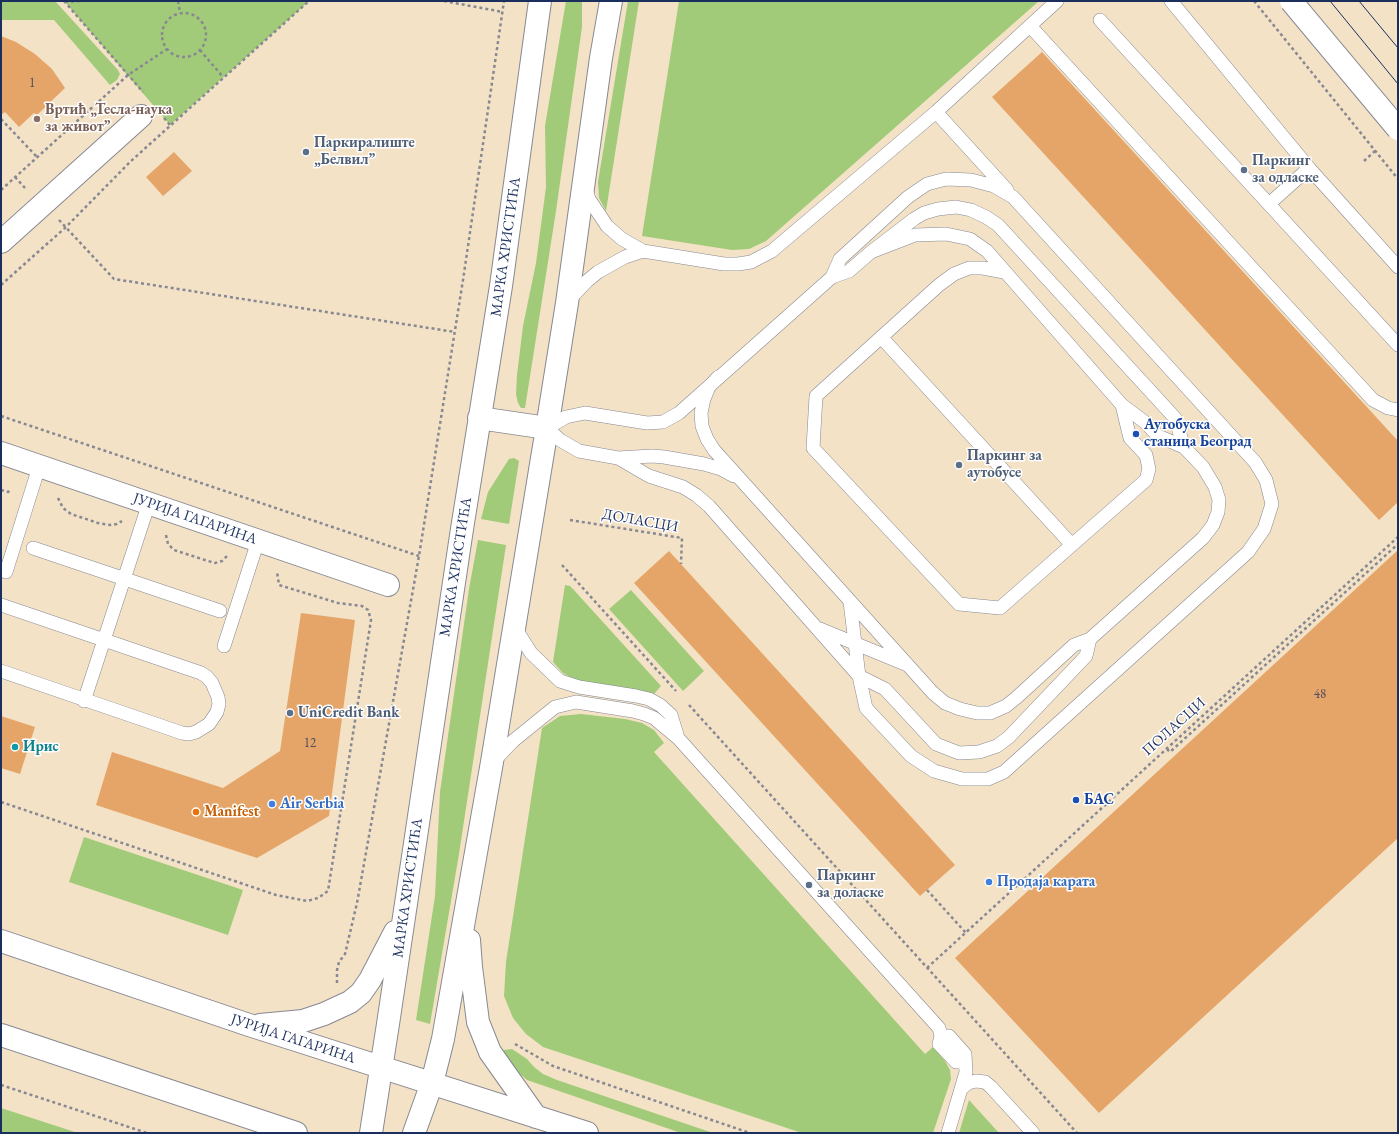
<!DOCTYPE html>
<html>
<head>
<meta charset="utf-8">
<style>
	body { margin:0 }
	#map { position:relative; width:1399px; height:1134px; overflow:hidden; background:#f3e2c6; font-family:"EB Garamond",serif }
	canvas { display:block }
	.frame { position:absolute; inset:0; border:2px solid #1b2f5e; pointer-events:none }
</style>
</head>
<body>
<div id="map">
<canvas width="1399" height="1134"></canvas>
<div class="frame"></div>
</div>
<script>
const ctx = document.querySelector('canvas').getContext('2d');
ctx.lineJoin = 'round';
function fill(path, color) { ctx.fillStyle = color; ctx.fill(path, 'evenodd'); }
const shape = rows => new Path2D(rows.map(r => 'M' + r).join(''));
function strokePath(path, color, width, dash) { ctx.strokeStyle = color; ctx.lineWidth = width; ctx.lineCap = dash ? 'butt' : 'round'; ctx.setLineDash(dash || []); ctx.stroke(path); }
function label(font, color, halo, rows, align = 'center') {
  ctx.font = font + ' "EB Garamond",serif'; ctx.lineWidth = 3; ctx.setLineDash([]); ctx.textBaseline = 'middle'; ctx.strokeStyle = halo; ctx.fillStyle = color; for (const [text, x, y, turn = 0] of rows) {
    ctx.save(); ctx.translate(x, y); ctx.rotate((+turn || 0) * Math.PI / 180); ctx.textAlign = isNaN(turn) ? turn : align; if (halo) ctx.strokeText(text, 0, 0); ctx.fillText(text, 0, 0); ctx.restore();
  }
}
const green = shape([
	[1,1,55,1,118,70,120,74,117,80,110,85,54,20,1,20],
	[80,1,309,1,170,125,65,2],
	[566,1,582,1,582,27,556,211,525,408,521,408,518,403,516,394,517,375,523,326,536,263,546,187,545,126],
	[628,1,639,1,606,211,599,198,598,182],
	[679,1,1039,1,766,241,749,249,732,250,642,236],
	[514,458,519,461,509,524,481,519,488,492,509,459],
	[478,540,506,545,459,854,430,1024,416,1020,435,896,440,792,469,589],
	[565,585,570,586,573,589,661,686,654,694,638,690,575,680,563,673,553,662],
	[631,590,704,671,683,691,609,609],
	[581,714,625,719,642,723,654,730,664,743,654,752,925,1054,933,1047,945,1061,950,1070,951,1079,933,1133,802,1133,543,1047,526,1034,513,1018,504,996,506,962,542,728,560,716],
	[84,837,243,890,228,935,69,882],
	[512,1049,527,1059,534,1067,543,1074,557,1080,713,1133,681,1133,527,1080,505,1061,501,1054,504,1050],
	[969,1100,999,1133,959,1133],
	[1,1108,78,1133,1,1133]
]);
const building = shape([
	[1,36,16,42,35,54,52,69,65,88,37,115,34,113,19,127,5,112,1,115],
	[1042,52,1398,441,1398,502,1379,520,992,97],
	[174,152,192,171,163,196,146,177],
	[1398,550,1398,838,1099,1113,955,958],
	[669,551,955,865,920,896,634,583],
	[301,613,355,620,329,816,257,858,96,805,112,752,223,788,280,751],
	[1,716,35,727,20,774,1,768]
]);
const path = shape([
	[64,1,143,92],
	[178,1,180,13],
	[444,1,503,12],
	[1254,1,1398,179],
	[65,2,80,1],
	'162 35a22 22 0 1 1 44 0a22 22 0 1 1-44 0Z',
	[200,50,223,77],
	[164,118,170,125],
	[1,119,37,157],
	[1364,161,1375,151],
	[15,177,25,188],
	[1,190,128,75,167,49],
	[59,220,114,279,455,332],
	[1,285,66,227,131,161,309,1],
	[1,416,419,556],
	[1,490,8,492,11,489],
	[58,498,63,508,71,514,98,523,110,525,117,524,122,521],
	[570,520,682,538,681,564],
	[166,535,168,544,174,550,208,561,215,563,222,561,228,555],
	[562,565,676,691],
	[689,705,1077,1133],
	[1167,749,1170,752,1398,544],
	[1,802,276,895,307,901,318,898,328,891,371,620,368,610,362,606,338,603,279,585,277,572],
	[927,890,966,933],
	[927,968,1398,537],
	[337,983,337,970,339,962,345,954,357,903,419,556,463,280,504,1],
	[515,1044,553,1066,750,1133],
	[1,1085,147,1133]
]);
const lane = shape([
	[1171,1,1309,168,1398,267],
	[1100,20,1398,345],
	[1030,26,1373,400,1388,408,1398,410],
	[936,112,1007,190],
	[586,189,589,199,607,226,622,239,643,251,724,264,738,264,751,262,772,251,936,112,1057,1],
	[1269,204,1309,168],
	[1004,272,983,268,969,268,954,274,939,285,816,396,813,448,959,604,1000,608,1146,480,1149,469,1146,455,1130,438,1122,405],
	[832,277,840,259,908,197,927,184,946,179,971,180,994,186,1013,197,1255,462,1266,480,1272,504,1264,529,1248,552,1004,772,988,779,962,779,934,771,911,756,866,708,859,676,850,602],
	[568,301,587,281,598,272,625,257,643,251],
	[881,337,1072,545],
	[718,377,709,387,704,399,701,413,702,426,707,439,714,450,933,693,945,703,960,709,977,713,990,713,1006,706,1016,698,1074,645,1090,639,1203,538,1213,525,1218,512,1219,500,1215,487,1203,467,1184,447,1175,418,998,225,986,217,971,210,956,207,938,209,924,213,914,219,871,252],
	[618,458,649,476,683,487,696,495,709,506,859,676,885,689,936,744,959,753,979,752,997,746,1009,737,1086,656,1090,639],
	[734,476,721,469,704,464,664,457,652,456,618,458,579,451,560,440,547,428,566,417,585,413,647,423,663,422,679,413,832,277,849,271,871,252,915,235,946,234,970,239,987,251,1122,405,1146,423,1158,436,1184,447],
	[33,548,220,611],
	[6,572,39,467],
	[1,605,201,673,207,677,212,683,218,697,219,704,217,712,209,724,196,732,189,734,182,733,1,671],
	[514,626,531,653,560,681,579,687,636,696,649,699,660,705,671,715,678,738],
	[820,629,905,664],
	[224,646,258,541],
	[84,701,149,503],
	[494,761,513,741,555,707,576,702,633,711,644,714,654,718,678,738,939,1028,941,1036,939,1044,956,1062,964,1062],
	[941,1036,949,1036,965,1054,966,1072,948,1133],
	[960,1093,961,1089,968,1083,976,1081,985,1082,991,1087,1033,1133]
]);
const street = shape([
	[1,242,141,116],
	[1,453,388,585]
]);
const secondary = shape([
	[479,418,547,428],
	[469,940,471,967,478,1022,490,1052,536,1117],
	[1,941,249,1025,587,1133],
	[260,1025,303,1021,324,1014,350,1002,361,993,370,980,395,932],
	[1,1035,296,1133],
	[371,1133,388,1024,462,529,501,286,540,1],
	[414,1133,432,1083,443,1039,492,762,547,428,567,303,601,58,611,1]
]);
const tram = shape([
	[1330,1,1398,84],
	[1359,1,1398,48]
]);
const primaryBridge = shape([
	[1291,1,1398,129]
]);
const markers = [
	[37,119,4,"#8d6e63"],
	[306,152,4,"#5c6f8a"],
	[1244,170,4,"#5c6f8a"],
	[1136,434,4,"#1a4fb4"],
	[959,465,4,"#5c6f8a"],
	[290,713,4,"#5c6f8a"],
	[15,747,4,"#0f9aa8"],
	[1076,800,4,"#1a4fb4"],
	[272,804,4,"#3f7fe0"],
	[196,812,4,"#e8710a"],
	[989,882,4,"#3f7fe0"],
	[809,885,4,"#5c6f8a"]
];
const numberNames = [
	["1",32,83],
	["48",1320,694],
	["12",310,743]
];
const educationNames = [
	["Вртић „Тесла-наука",45,110],
	["за живот”",45,127]
];
const serviceNames = [
	["Паркиралиште",314,143],
	["„Белвил”",314,160],
	["Паркинг",1252,161],
	["за одласке",1252,178],
	["Паркинг за",967,456],
	["аутобусе",967,473],
	["UniCredit Bank",298,713],
	["Паркинг",817,876],
	["за доласке",817,893]
];
const streetNames = [
	["МАРКА ХРИСТИЋА",506,247,-82],
	["ЈУРИЈА ГАГАРИНА",195,519,19],
	["ДОЛАСЦИ",640,521,10],
	["МАРКА ХРИСТИЋА",456,567,-81],
	["ПОЛАСЦИ",1174,727,-42],
	["МАРКА ХРИСТИЋА",408,888,-82],
	["ЈУРИЈА ГАГАРИНА",293,1039,18]
];
const transitNames = [
	["Аутобуска",1144,425],
	["станица Београд",1144,442],
	["БАС",1084,800]
];
const cultureNames = [
	["Ирис",23,747]
];
const shopNames = [
	["Air Serbia",280,804],
	["Продаја карата",997,882]
];
const foodNames = [
	["Manifest",204,812]
];
fill(green, '#a1cb78');
fill(building, '#e5a568');
strokePath(lane, '#878892', 14);
strokePath(street, '#878892', 24);
strokePath(secondary, '#878892', 24);
strokePath(path, '#878892', 2.5, [3, 3]);
strokePath(lane, '#fff', 13);
strokePath(street, '#fff', 22);
strokePath(secondary, '#fff', 22);
strokePath(tram, '#1b2f5e', 1);
strokePath(primaryBridge, '#878892', 24, []);
strokePath(primaryBridge, '#fff', 22);
for (const [x, y, r, color] of markers) { const dot = new Path2D(); dot.arc(x, y, r, 0, 2 * Math.PI); ctx.fillStyle = color; ctx.fill(dot); strokePath(dot, '#fff', 1.5); }
label('13px', '#4e4c60', null, numberNames);
label('bold 15px', '#785e54', '#fff', educationNames, 'left');
label('bold 15px', '#4e5e75', '#fff', serviceNames, 'left');
label('15px', '#1b2f5e', '#fff', streetNames);
label('bold 15px', '#164399', '#fff', transitNames, 'left');
label('bold 15px', '#0d838f', '#fff', cultureNames, 'left');
label('bold 15px', '#366cbe', '#fff', shopNames, 'left');
label('bold 15px', '#c56008', '#fff', foodNames, 'left');
</script>
</body>
</html>
